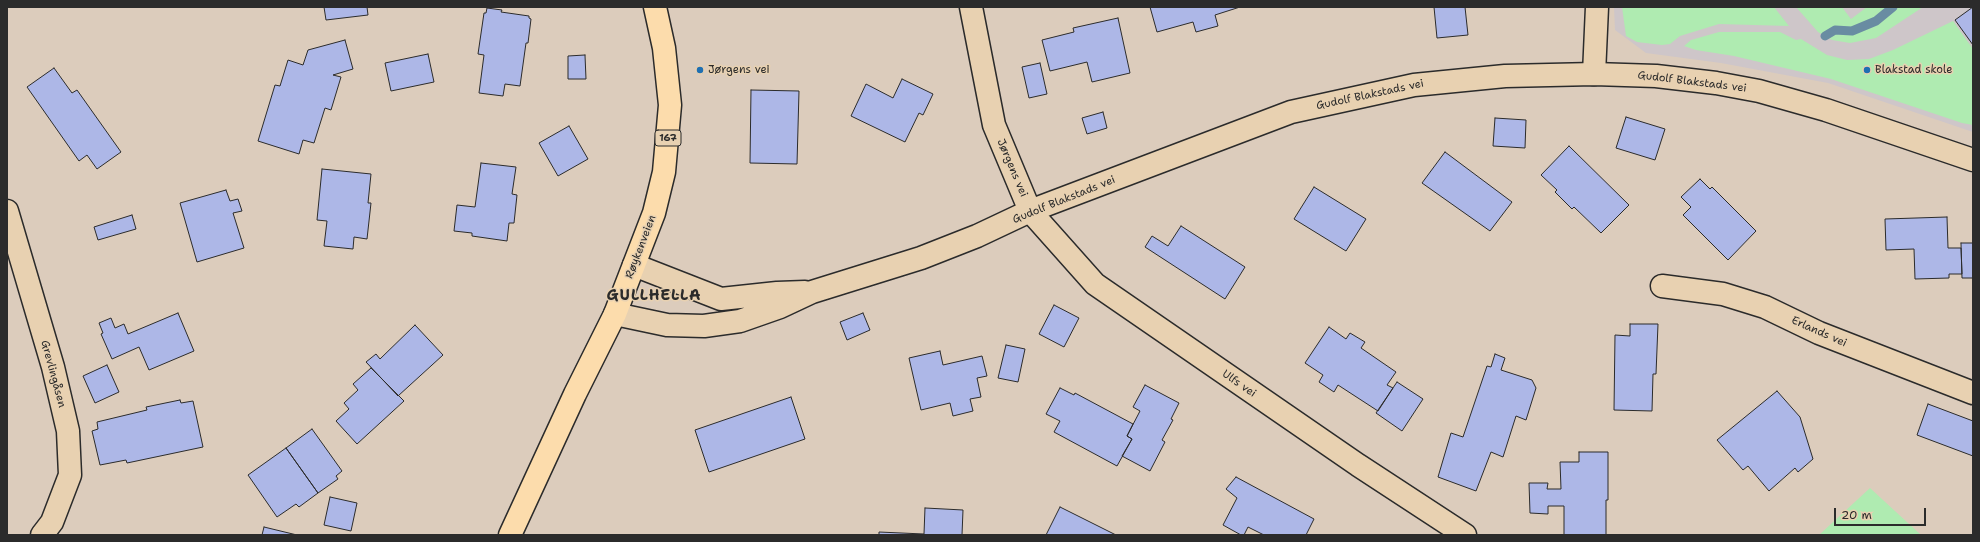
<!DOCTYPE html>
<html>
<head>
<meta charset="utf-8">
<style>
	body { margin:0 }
	#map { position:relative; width:1980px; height:542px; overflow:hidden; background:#dcccbc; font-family:"Shantell Sans",sans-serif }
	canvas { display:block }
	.frame { position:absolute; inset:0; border:8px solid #2b2b2b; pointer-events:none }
	.scale { position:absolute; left:1834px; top:508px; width:92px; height:18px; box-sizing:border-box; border:2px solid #2b2b2b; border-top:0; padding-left:5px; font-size:12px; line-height:14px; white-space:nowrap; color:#2b2b2b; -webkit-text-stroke:3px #e8d1b1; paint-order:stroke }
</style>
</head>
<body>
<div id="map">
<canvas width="1980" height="542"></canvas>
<div class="frame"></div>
<div class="scale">20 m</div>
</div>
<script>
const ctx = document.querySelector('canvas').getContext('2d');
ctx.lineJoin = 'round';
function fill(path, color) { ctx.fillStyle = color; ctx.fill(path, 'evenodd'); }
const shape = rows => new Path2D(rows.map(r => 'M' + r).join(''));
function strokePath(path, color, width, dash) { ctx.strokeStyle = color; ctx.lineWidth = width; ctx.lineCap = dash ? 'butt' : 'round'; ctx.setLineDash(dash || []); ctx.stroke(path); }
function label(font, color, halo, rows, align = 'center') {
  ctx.font = font + ' "Shantell Sans",sans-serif'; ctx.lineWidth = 3; ctx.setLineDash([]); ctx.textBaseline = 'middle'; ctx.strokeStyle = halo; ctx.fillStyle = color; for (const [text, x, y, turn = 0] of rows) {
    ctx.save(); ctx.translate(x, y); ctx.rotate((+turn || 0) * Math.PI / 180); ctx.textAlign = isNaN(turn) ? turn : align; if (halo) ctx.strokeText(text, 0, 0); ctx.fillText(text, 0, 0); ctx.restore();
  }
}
const built = shape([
	[1614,7,1973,7,1973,132,1828,83,1721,63,1646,53,1615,30]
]);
const green = shape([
	[1622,7,1774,7,1789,26,1719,24,1680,36,1670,44,1662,45,1637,42,1626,36],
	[1796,7,1842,7,1851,19,1867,7,1923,7,1876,38,1850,43,1832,40,1818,32],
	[1953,21,1973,49,1973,125,1962,123,1831,79,1734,56,1696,50,1684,46,1691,40,1719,32,1780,32,1796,40,1801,39,1827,55,1847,60,1869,59,1893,50],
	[1870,488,1921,535,1819,535]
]);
const stream = shape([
	[1825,36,1835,30,1852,31,1876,21,1893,7]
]);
const building = shape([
	[324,7,367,7,368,15,326,20,324,7],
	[1150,7,1240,7,1215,15,1218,26,1196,32,1193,22,1157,32,1150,7],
	[1434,7,1465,7,1468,35,1437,38,1434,7],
	[1973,7,1973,45,1955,20,1973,7],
	[487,8,502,10,501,12,529,16,529,18,531,19,528,43,526,43,520,86,505,84,503,96,479,93,484,55,478,54,484,13,486,13,487,8],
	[1118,18,1130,73,1092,82,1087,62,1050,71,1042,40,1074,32,1073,28,1118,18],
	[345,40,353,69,333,75,341,77,331,110,325,108,314,143,303,140,299,154,258,141,275,85,280,86,288,60,303,65,308,50,345,40],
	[428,54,434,82,391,91,385,63,428,54],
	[585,55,586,79,568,79,568,56,585,55],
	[1040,63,1047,94,1029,98,1022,67,1040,63],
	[54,68,72,93,77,90,121,152,97,169,87,155,79,161,27,87,54,68],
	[902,79,933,94,923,115,919,113,905,142,851,116,866,84,893,98,902,79],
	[751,90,799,91,797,164,750,163,751,90],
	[1103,112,1107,128,1087,134,1082,118,1103,112],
	[1626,117,1665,129,1655,160,1616,148,1626,117],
	[1495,118,1526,120,1525,148,1493,146,1495,118],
	[569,126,588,159,558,176,539,143,569,126],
	[1569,146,1629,205,1601,233,1574,207,1572,209,1555,192,1557,190,1541,175,1569,146],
	[1445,152,1512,202,1490,231,1422,183,1445,152],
	[481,163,516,167,512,194,517,195,514,223,509,223,507,241,472,236,472,233,454,231,457,205,475,207,481,163],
	[322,169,371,174,368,203,371,203,367,239,354,237,353,249,324,246,327,221,317,220,322,169],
	[1700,179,1710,189,1712,187,1756,231,1728,260,1683,215,1691,207,1681,197,1700,179],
	[1314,187,1366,219,1346,251,1294,219,1314,187],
	[226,190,230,201,238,199,242,211,233,213,244,248,197,262,180,203,226,190],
	[132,215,136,229,98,240,94,227,132,215],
	[1947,217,1948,248,1961,248,1962,274,1949,274,1949,278,1915,279,1914,249,1886,250,1885,219,1947,217],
	[1181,226,1245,267,1225,299,1145,247,1152,236,1168,246,1181,226],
	[1961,243,1973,243,1973,278,1962,278,1961,243],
	[1054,305,1079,318,1064,347,1039,334,1054,305],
	[178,313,194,351,149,370,139,347,112,359,101,334,103,333,99,323,111,318,115,328,124,324,128,334,178,313],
	[863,313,870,330,847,340,840,322,863,313],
	[1630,324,1658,324,1656,374,1653,374,1652,411,1614,410,1615,335,1630,336,1630,324],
	[415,325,443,355,398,396,366,362,376,354,380,359,415,325],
	[1329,327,1346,339,1350,333,1365,342,1361,348,1396,372,1387,385,1393,388,1378,411,1338,385,1334,392,1319,382,1323,375,1305,363,1329,327],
	[1006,345,1025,349,1018,382,998,378,1006,345],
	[940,351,943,365,982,356,987,376,977,378,981,397,970,399,973,411,953,416,950,403,921,410,909,358,940,351],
	[1495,354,1505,358,1501,370,1532,380,1536,388,1526,420,1516,416,1503,457,1491,452,1476,491,1438,477,1451,433,1463,437,1487,366,1491,367,1495,354],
	[107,365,119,392,95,403,83,376,107,365],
	[371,368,404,401,357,444,336,421,349,409,344,403,358,390,353,384,371,368],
	[1397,382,1423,399,1402,431,1376,413,1397,382],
	[1145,385,1179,403,1171,419,1173,420,1162,440,1165,442,1150,471,1122,456,1132,439,1127,436,1140,411,1133,407,1145,385],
	[1060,388,1074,395,1075,393,1133,424,1127,436,1132,439,1117,466,1054,432,1060,421,1046,414,1060,388],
	[1777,391,1800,417,1813,459,1798,472,1795,468,1769,491,1748,466,1743,470,1717,440,1777,391],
	[791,397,805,439,709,472,695,430,791,397],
	[180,400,181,403,193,401,203,447,127,463,126,460,100,465,92,431,98,429,97,422,147,410,146,407,180,400],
	[1928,404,1973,421,1973,456,1917,435,1928,404],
	[312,429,342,471,336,476,338,479,318,493,286,448,312,429],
	[286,448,318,493,299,507,296,504,277,517,248,475,286,448],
	[1579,452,1608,452,1608,500,1606,500,1606,535,1564,535,1564,506,1548,506,1548,514,1530,513,1529,483,1548,483,1547,489,1561,489,1560,462,1579,462,1579,452],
	[1236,477,1314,519,1306,535,1264,535,1248,527,1244,535,1241,535,1223,525,1237,498,1226,489,1236,477],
	[330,497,357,503,351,531,324,525,330,497],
	[1060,507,1116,535,1046,535,1060,507],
	[925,508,963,510,962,535,879,535,879,532,924,534,925,508],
	[264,527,297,535,262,535,264,527]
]);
const street = shape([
	[971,7,994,125,1030,211,1095,284,1358,465,1465,535],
	[1594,74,1597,7],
	[7,211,53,367,68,431,70,475,52,522,42,535],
	[1662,286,1723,294,1765,307,1819,333,1973,393]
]);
const secondary = shape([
	[634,265,721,299,777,293,805,292],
	[615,314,667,325,704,326,740,321,780,307,812,292,921,258,977,236,1030,211,1291,112,1414,85,1505,76,1594,74,1656,76,1716,83,1759,91,1826,110,1973,160]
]);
const primary = shape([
	[510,535,575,394,615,314,654,213,664,172,670,105,664,48,655,7]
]);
const markers = [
	[700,70,4,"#1f6fb2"],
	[1867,70,4,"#1f6fb2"]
];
const shields = [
	[668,138,26]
];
const shieldNames = [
	["167",668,138]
];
const poiNames = [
	["Jørgens vei",708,70],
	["Blakstad skole",1875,70]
];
const streetNames = [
	["Gudolf Blakstads vei",1692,82,7],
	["Gudolf Blakstads vei",1370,95,-12],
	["Jørgens vei",1012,168,67],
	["Gudolf Blakstads vei",1064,200,-22],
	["Røykenveien",641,247,-69],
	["Erlands vei",1819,332,24],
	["Grevlingåsen",53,374,75],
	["Ulfs vei",1239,384,35]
];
const districtNames = [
	["GULLHELLA",654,296]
];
fill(built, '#cec6c9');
fill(green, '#afebb1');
strokePath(stream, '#698ca2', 9);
fill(building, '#adb7e7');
strokePath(building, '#2b2b2b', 1);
strokePath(street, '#2b2b2b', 25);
strokePath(secondary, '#2b2b2b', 25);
strokePath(primary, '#2b2b2b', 25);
strokePath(street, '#e8d1b1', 22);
strokePath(secondary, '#e8d1b1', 22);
strokePath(primary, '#fcdcac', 22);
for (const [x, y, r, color] of markers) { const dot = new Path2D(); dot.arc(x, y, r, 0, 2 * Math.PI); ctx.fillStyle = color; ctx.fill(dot); strokePath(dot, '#e8d1b1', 1.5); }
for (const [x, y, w] of shields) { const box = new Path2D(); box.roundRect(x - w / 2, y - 8, w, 16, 3); ctx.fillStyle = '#e8d1b1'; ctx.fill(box); strokePath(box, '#2b2b2b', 1); }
label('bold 10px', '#2b2b2b', null, shieldNames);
label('11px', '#2b2b2b', '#e8d1b1', poiNames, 'left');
label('11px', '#2b2b2b', '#e8d1b1', streetNames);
ctx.letterSpacing = '1px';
label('bold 15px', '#2b2b2b', '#e8d1b1', districtNames);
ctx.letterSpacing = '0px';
</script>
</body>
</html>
